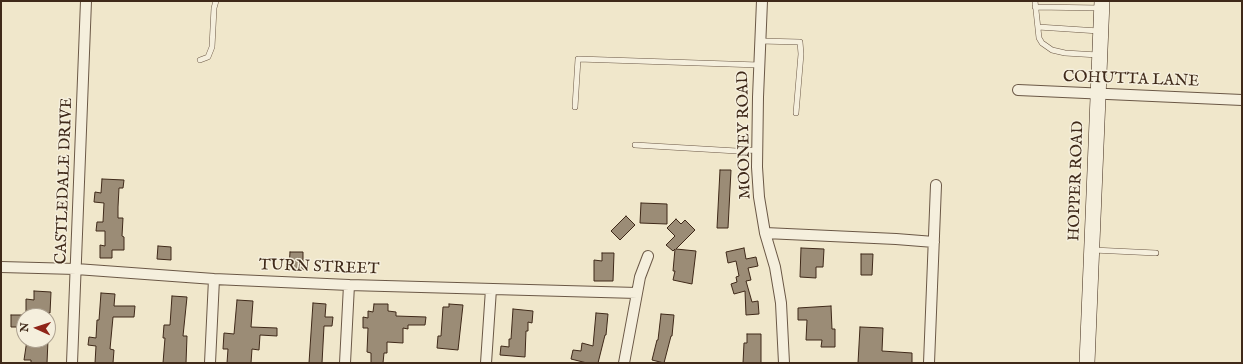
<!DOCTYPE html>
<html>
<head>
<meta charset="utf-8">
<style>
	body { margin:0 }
	#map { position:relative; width:1243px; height:364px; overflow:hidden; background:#f0e7cb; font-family:"IM FELL English",serif }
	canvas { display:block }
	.frame { position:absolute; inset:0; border:2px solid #3f2919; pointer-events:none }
	.north { position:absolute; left:16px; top:308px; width:40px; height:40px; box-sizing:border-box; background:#f5efdd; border:1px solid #aca08f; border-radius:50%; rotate:273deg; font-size:11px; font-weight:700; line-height:16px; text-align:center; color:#3f2919 }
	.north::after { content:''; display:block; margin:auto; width:14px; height:18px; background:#8f2418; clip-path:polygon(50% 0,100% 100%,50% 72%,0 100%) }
</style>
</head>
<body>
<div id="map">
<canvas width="1243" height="364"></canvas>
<div class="frame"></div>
<div class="north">N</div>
</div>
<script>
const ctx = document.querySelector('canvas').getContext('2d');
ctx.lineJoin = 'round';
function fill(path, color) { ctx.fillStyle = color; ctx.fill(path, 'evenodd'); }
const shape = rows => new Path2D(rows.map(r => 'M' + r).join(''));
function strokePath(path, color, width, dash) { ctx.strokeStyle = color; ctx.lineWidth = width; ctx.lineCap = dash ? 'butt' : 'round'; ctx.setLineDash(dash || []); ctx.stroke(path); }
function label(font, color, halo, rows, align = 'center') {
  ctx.font = font + ' "IM FELL English",serif'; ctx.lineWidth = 3; ctx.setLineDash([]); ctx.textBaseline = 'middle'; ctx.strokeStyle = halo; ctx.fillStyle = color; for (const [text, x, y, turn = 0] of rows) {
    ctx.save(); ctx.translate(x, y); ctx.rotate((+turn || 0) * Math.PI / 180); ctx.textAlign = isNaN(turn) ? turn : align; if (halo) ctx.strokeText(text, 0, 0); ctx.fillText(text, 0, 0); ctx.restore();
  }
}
const building = shape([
	[720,170,731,170,728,228,717,228,720,170],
	[102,179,124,180,123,188,119,188,118,207,118,218,123,218,122,236,124,237,124,250,112,250,112,258,100,258,100,245,105,246,105,231,96,231,97,222,103,222,104,203,94,202,95,192,101,193,102,179],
	[641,203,667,204,667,224,640,223,641,203],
	[626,216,635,225,620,240,611,231,626,216],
	[676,219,681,224,685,220,695,230,676,249,696,251,692,284,673,280,675,271,673,271,675,249,673,251,666,245,675,236,667,228,676,219],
	[158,246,171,247,171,260,157,259,158,246],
	[744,248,746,259,756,257,758,266,748,268,751,280,746,281,752,302,758,301,759,314,746,315,745,291,734,294,731,284,737,282,736,277,739,276,736,261,728,263,726,252,744,248],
	[801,248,824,249,823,267,816,267,816,278,800,277,801,248],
	[290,252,303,252,303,270,289,269,290,252],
	[602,253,614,253,613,281,594,281,594,260,602,261,602,253],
	[861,254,873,254,872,275,861,275,861,254],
	[34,291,51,292,50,313,26,312,26,299,34,300,34,291],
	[101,293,115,294,114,306,135,306,134,317,113,317,110,349,114,350,113,363,95,363,96,346,88,345,89,337,96,338,97,320,99,320,101,293],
	[172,296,187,297,183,336,187,336,186,363,163,363,165,338,163,338,164,325,170,325,172,296],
	[237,300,253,301,251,327,277,328,277,336,260,335,259,350,252,349,251,363,227,363,228,349,223,349,224,333,234,334,237,300],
	[313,303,326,304,325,317,333,317,332,326,324,326,322,363,309,363,313,303],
	[374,304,388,304,388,311,396,312,396,316,426,317,425,325,408,325,408,329,403,328,403,343,387,342,387,353,384,353,383,363,371,363,371,353,367,352,368,328,363,328,363,317,368,318,368,311,373,312,374,304],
	[449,304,463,305,458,350,437,348,438,336,441,336,443,307,449,307,449,304],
	[831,306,832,329,835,329,835,347,821,347,822,340,806,340,807,320,798,320,798,308,831,306],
	[513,309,533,311,532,323,528,322,528,331,526,331,525,357,500,355,501,346,509,347,509,339,511,339,513,309],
	[596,313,608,314,606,335,605,335,598,363,587,363,571,359,573,350,581,351,582,343,593,346,596,313],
	[661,314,674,315,672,336,671,336,664,363,652,360,657,340,658,340,661,314],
	[11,315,24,315,24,327,11,327,11,315],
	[860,327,883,328,882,351,912,353,912,363,858,363,860,327],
	[747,334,761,334,761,363,743,363,744,343,747,343,747,334],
	[27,340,48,340,47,363,31,363,31,360,24,360,27,340]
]);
const service = shape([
	[1035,1,1039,38,1042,43,1052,50,1065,53,1098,55],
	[1035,7,1100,8],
	[1038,27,1099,31],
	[760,41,800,42,801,54,796,113],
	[200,60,208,57,212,47,214,8,216,1],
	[575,107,578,59,759,65],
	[635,145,737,151,757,150],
	[1093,250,1156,253]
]);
const minor = shape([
	[762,1,758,97,757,167,759,197,765,233,775,267,781,303,784,363],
	[1018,90,1242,100],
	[765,233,896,239,934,242],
	[1,267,76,269,214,279,349,285,637,293],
	[72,363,86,1],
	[210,363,214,279],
	[345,363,349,285],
	[486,363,491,289],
	[624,363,640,277,648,256],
	[929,363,936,185]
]);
const secondary = shape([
	[1087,363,1102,1]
]);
const streetNames = [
	["COHUTTA LANE",1131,80,2],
	["MOONEY ROAD",745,135,-91],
	["CASTLEDALE DRIVE",65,181,-88],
	["HOPPER ROAD",1077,181,-88],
	["TURN STREET",319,268,2]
];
fill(building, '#9b8c76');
strokePath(building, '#3f2919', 1);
strokePath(service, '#6b5846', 6);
strokePath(minor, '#6b5846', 12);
strokePath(secondary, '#3f2919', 16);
strokePath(service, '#f5efdd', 5);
strokePath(minor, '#f5efdd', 10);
strokePath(secondary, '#f5efdd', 15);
label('16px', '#3f2919', '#f5efdd', streetNames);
</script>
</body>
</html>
